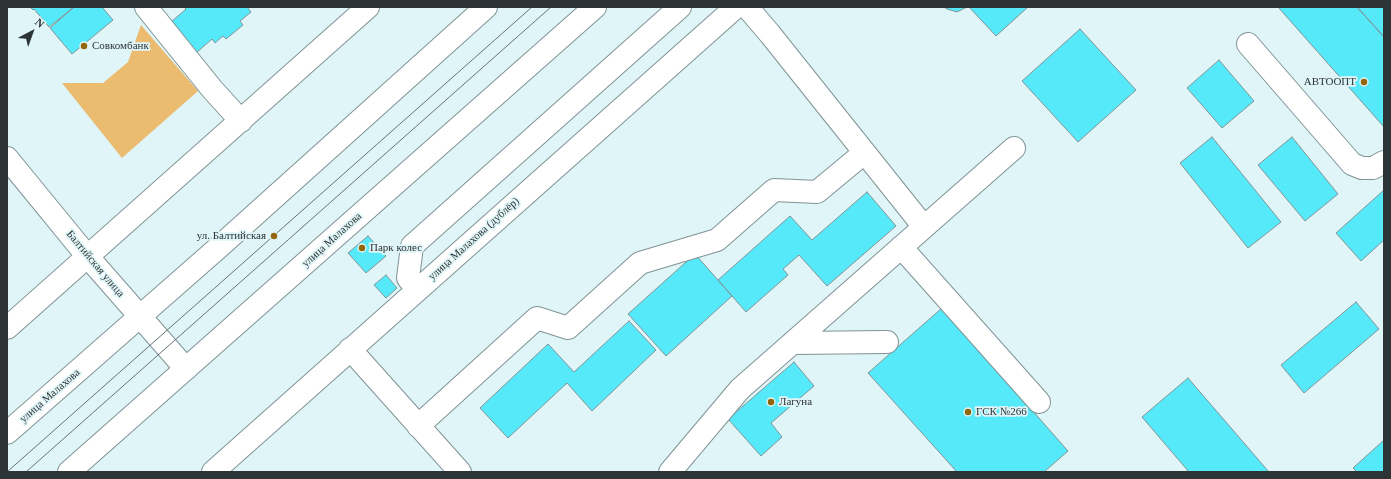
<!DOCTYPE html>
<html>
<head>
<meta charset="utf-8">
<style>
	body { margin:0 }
	#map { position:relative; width:1391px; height:479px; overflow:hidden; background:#e0f5f8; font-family:"Times New Roman",serif }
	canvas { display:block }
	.frame { position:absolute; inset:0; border:8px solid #2c3435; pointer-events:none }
	.north { position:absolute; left:12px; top:12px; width:40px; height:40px; -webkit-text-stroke:3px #e0f5f8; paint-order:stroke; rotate:41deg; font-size:11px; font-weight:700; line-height:16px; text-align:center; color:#2c3435 }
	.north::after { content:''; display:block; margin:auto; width:14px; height:18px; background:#2c3435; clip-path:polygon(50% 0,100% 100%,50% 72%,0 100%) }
</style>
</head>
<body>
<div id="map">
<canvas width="1391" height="479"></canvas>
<div class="frame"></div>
<div class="north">N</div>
</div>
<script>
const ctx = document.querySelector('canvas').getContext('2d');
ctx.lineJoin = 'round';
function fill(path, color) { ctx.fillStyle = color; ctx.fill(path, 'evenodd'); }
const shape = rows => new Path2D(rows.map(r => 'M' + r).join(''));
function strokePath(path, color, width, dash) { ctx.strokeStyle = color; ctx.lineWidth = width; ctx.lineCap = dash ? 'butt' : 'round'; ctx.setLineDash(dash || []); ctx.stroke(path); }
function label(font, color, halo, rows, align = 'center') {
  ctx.font = font + ' "Times New Roman",serif'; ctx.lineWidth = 3.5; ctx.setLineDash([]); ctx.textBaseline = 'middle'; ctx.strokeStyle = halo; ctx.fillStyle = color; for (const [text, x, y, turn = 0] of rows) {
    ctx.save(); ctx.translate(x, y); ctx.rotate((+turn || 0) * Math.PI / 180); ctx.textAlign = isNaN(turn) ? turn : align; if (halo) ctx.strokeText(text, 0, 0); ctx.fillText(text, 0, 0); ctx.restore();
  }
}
const green = shape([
	[141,25,198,91,122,158,62,83,103,83,128,62]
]);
const building = shape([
	[30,7,74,7,49,27,34,9,33,10,30,7],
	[74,7,102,7,113,20,72,54,50,28,74,7],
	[184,7,247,7,251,12,240,21,243,25,226,39,223,36,215,43,212,39,196,53,170,23,186,9,184,7],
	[944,7,967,7,957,12,947,9,944,7],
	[969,7,1028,7,996,36,969,7],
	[1278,7,1357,7,1384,37,1384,127,1278,7],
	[1357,7,1384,7,1384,37,1357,7],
	[1080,29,1136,90,1078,142,1022,81,1080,29],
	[1219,60,1254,101,1222,128,1187,88,1219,60],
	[1212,137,1281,222,1248,248,1180,163,1212,137],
	[1292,137,1338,194,1305,221,1258,165,1292,137],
	[1384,190,1384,240,1361,261,1336,233,1384,190],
	[867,192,896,226,827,286,799,255,783,269,788,275,746,312,718,280,790,216,812,240,867,192],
	[368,236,386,256,366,273,348,253,368,236],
	[695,254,732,296,666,356,628,314,695,254],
	[386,275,397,288,386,298,374,285,386,275],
	[1356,302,1379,329,1304,393,1281,365,1356,302],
	[942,308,1068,451,1044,472,957,472,868,373,942,308],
	[629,321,656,350,592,411,567,383,508,438,480,408,548,344,574,372,629,321],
	[794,362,814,386,771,423,782,437,761,456,728,419,794,362],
	[1188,378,1269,472,1189,472,1142,417,1188,378],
	[1384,440,1384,472,1357,472,1353,468,1384,440]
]);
const minor = shape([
	[146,7,212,89,241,121],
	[747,7,770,34,924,227],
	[1248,44,1352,164,1362,168,1373,168,1384,162],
	[901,247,1039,402],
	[417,290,408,278,412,246,680,7],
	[7,328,368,7],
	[793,343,887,342],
	[350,349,460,472],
	[418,426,537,318,568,328,640,263,717,240,774,190,817,192,864,153],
	[213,472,736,7],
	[670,472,740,389,1014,148]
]);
const major = shape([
	[7,158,88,257,186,369],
	[7,433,219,247,486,7],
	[69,472,595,7]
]);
const tram = shape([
	[7,472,532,7],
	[26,472,551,7]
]);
const markers = [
	[84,46,4,"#91660e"],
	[1364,82,4,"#91660e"],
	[274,236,4,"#91660e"],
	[362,248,4,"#91660e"],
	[771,402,4,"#91660e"],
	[968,412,4,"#91660e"]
];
const poiNames = [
	["Совкомбанк",92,46],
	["АВТООПТ",1356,82,"right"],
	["ул. Балтийская",266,236,"right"],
	["Парк колес",370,248],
	["Лагуна",779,402],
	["ГСК №266",976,412]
];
const streetNames = [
	["улица Малахова (дублёр)",474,239,-42],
	["улица Малахова",332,240,-42],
	["Балтийская улица",95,264,50],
	["улица Малахова",50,396,-41]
];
fill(green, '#ebbb70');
fill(building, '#56e9f9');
strokePath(building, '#819497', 1);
strokePath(minor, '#809395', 24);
strokePath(major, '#809395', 24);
strokePath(minor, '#fff', 22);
strokePath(major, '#fff', 22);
strokePath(tram, '#667374', 1);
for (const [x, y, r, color] of markers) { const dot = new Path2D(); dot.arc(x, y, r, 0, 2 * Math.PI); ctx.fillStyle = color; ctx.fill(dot); strokePath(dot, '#e0f5f8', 1.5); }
label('11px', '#2c3435', '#e0f5f8', poiNames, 'left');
label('11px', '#2c3435', '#e0f5f8', streetNames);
</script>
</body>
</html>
